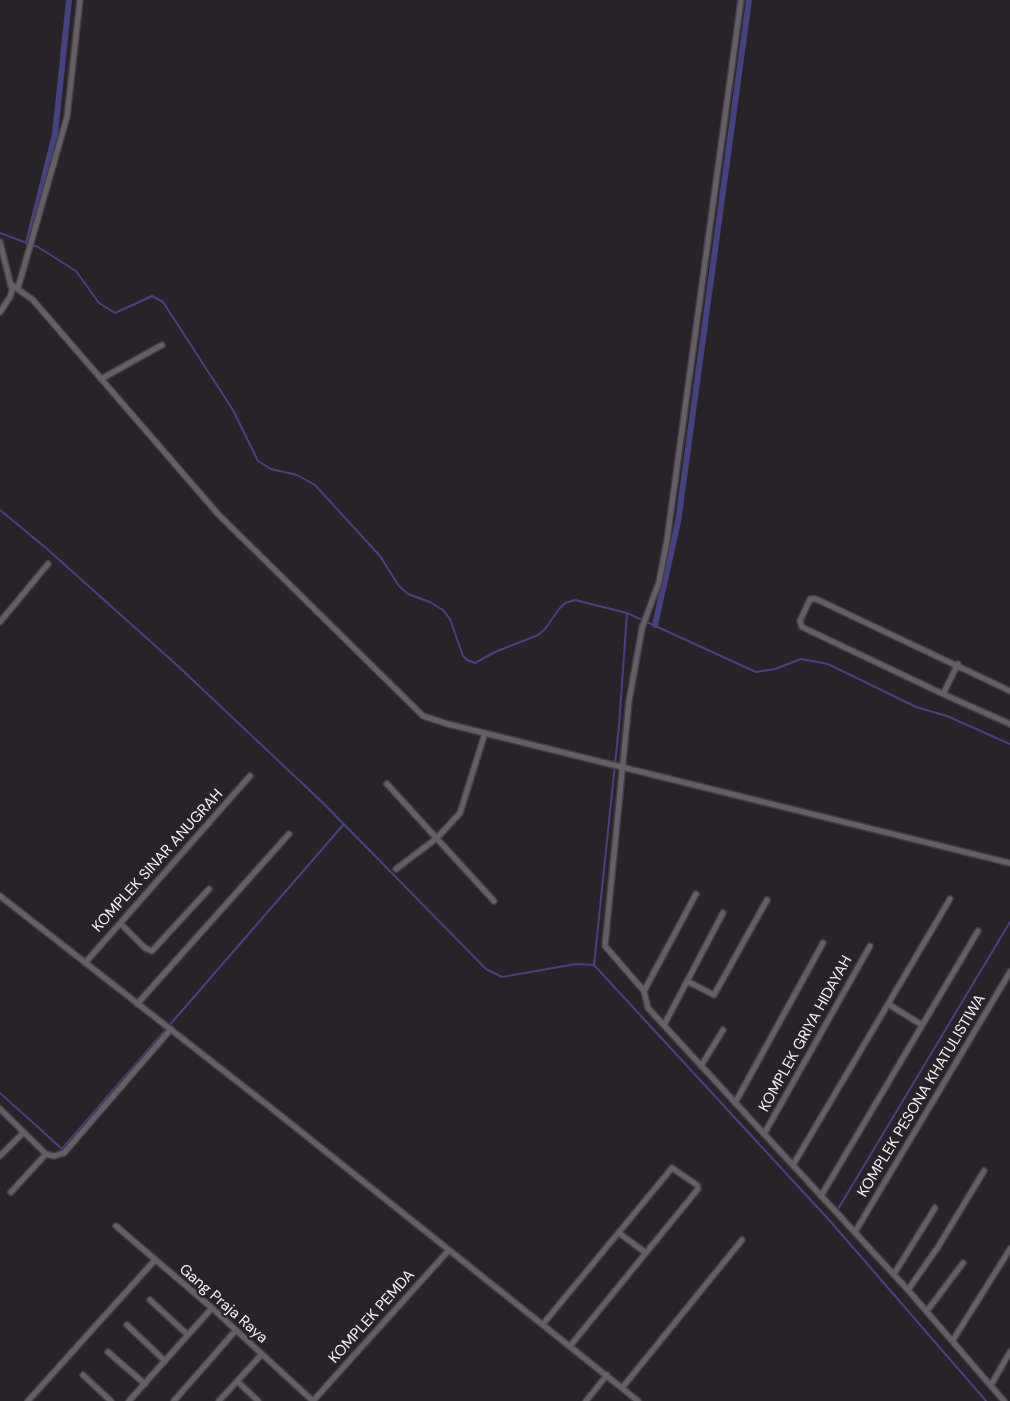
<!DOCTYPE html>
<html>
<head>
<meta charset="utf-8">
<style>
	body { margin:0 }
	canvas { display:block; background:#282229 }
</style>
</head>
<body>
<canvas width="1010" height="1401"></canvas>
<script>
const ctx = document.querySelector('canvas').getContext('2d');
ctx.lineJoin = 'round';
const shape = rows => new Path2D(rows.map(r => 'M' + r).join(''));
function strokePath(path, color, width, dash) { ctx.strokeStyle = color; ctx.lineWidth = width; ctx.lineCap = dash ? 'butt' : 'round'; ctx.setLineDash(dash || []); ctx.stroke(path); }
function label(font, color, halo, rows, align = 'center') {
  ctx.font = font + ' "DM Sans",sans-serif'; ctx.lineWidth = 5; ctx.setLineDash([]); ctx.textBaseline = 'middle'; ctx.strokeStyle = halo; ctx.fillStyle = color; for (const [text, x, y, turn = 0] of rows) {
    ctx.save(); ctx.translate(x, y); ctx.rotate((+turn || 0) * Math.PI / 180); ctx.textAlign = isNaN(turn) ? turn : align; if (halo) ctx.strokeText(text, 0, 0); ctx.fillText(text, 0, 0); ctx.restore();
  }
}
const stream = shape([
	[0,233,38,247,76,271,99,303,115,313,152,296,163,302,233,410,258,461,271,469,297,475,315,485,380,556,399,586,408,594,430,602,443,610,450,619,463,656,467,660,475,663,495,652,538,635,545,629,559,609,565,603,575,600,627,613,756,672,775,669,801,659,828,664,916,707,947,716,1010,744],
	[0,510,46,548,179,667,323,803,486,969,502,977,576,964,594,965],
	[627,613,619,726,594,965,830,1221,986,1401],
	[0,1093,62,1149,344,824],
	[838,1209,1010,922]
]);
const canal = shape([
	[28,243,55,134,69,0],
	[655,625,678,522,749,0]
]);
const street = shape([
	[741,0,667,540,659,582,642,628,629,701,605,946,644,991,648,1008,908,1290,1004,1401],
	[0,242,12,290,10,297,0,312],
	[12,285,33,300,218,514,423,716,448,724,1010,863],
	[18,288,67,117,80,0],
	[101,379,162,345],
	[0,622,48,564],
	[958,664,943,694,1010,724],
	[943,694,802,627,800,621,810,599,816,599,1010,691],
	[387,784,494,901],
	[396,869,437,838,460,813,485,733],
	[0,896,275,1111,638,1401],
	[121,924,145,948,152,951,209,889],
	[85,963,250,776],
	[687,981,714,995,767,900],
	[644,991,696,894],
	[137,1004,289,834],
	[888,1004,922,1025],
	[664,1025,723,913],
	[701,1066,723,1030],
	[735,1103,823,943],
	[0,1109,46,1154,54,1156,64,1153,171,1029],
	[764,1134,870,946],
	[0,1156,24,1132],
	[793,1165,950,899],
	[11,1192,46,1154],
	[821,1196,978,931],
	[116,1226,212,1308,313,1401],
	[855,1232,1010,972],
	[619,1233,646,1253],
	[894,1274,935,1208],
	[908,1290,938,1247,984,1171],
	[150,1300,188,1335],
	[927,1311,963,1263],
	[543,1324,672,1168,697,1185,698,1189,570,1346],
	[127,1325,165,1361],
	[953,1340,1010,1249],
	[108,1352,145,1384],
	[83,1375,111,1401],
	[237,1381,258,1401],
	[991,1385,1010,1352],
	[622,1388,742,1240],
	[28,1401,154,1261],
	[129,1401,212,1308],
	[174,1401,236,1330],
	[219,1401,262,1354],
	[313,1401,449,1250],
	[586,1401,607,1375]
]);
const streetNames = [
	["KOMPLEK SINAR ANUGRAH",158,861,-48],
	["KOMPLEK GRIYA HIDAYAH",806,1034,-61],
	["KOMPLEK PESONA KHATULISTIWA",922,1096,-59],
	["Gang Praja Raya",223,1304,41],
	["KOMPLEK PEMDA",372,1317,-48]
];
strokePath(stream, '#474180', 2);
strokePath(canal, '#474180', 6);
strokePath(street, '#433e44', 8);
strokePath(street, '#665e67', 5);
label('15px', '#f5f1f6', '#282229', streetNames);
</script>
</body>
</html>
